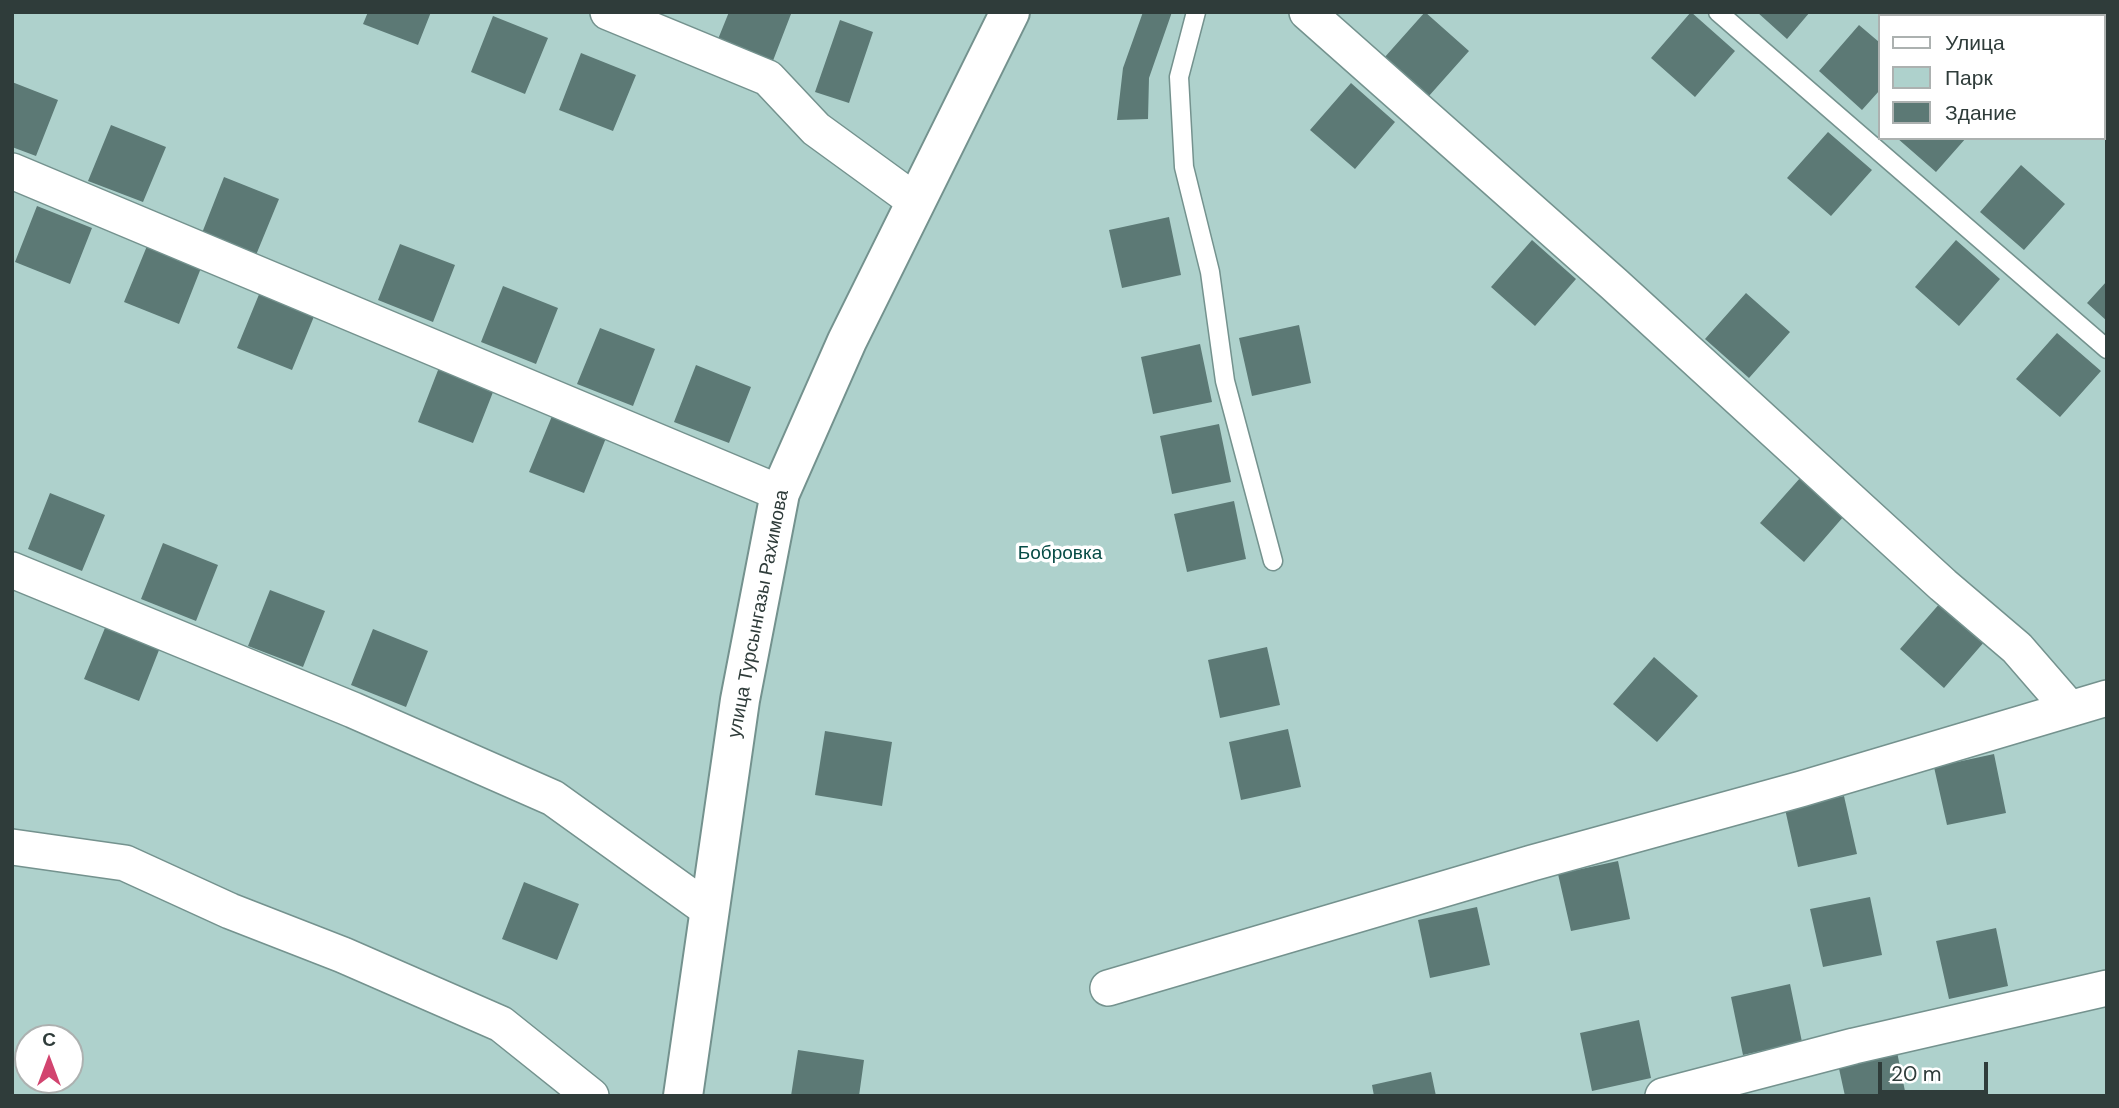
<!DOCTYPE html>
<html>
<head>
<meta charset="utf-8">
<style>
	body { margin:0 }
	#map { position:relative; width:2119px; height:1108px; overflow:hidden; background:#cff0eb; font-family:"DM Sans",sans-serif }
	canvas { display:block }
	.frame { position:absolute; inset:0; border:14px solid #2f3c3a; pointer-events:none }
	.legend { position:absolute; left:1878px; top:14px; width:228px; height:126px; box-sizing:border-box; background:#fff; border:2px solid #acb1b0; margin:0; padding:9px 12px; list-style:none; font-size:21px; color:#2f3c3a }
	.legend li { display:flex; align-items:center; gap:14px; height:35px }
	.legend b { width:35px; border:2px solid #acb1b0 }
	.north { position:absolute; left:14px; top:1024px; width:70px; height:70px; box-sizing:border-box; background:#fff; border:2px solid #acb1b0; border-radius:50%; rotate:0deg; font-size:19px; font-weight:700; line-height:28px; text-align:center; color:#2f3c3a }
	.north::after { content:''; display:block; margin:auto; width:24px; height:32px; background:#d2446f; clip-path:polygon(50% 0,100% 100%,50% 72%,0 100%) }
	.scale { position:absolute; left:1878px; top:1062px; width:110px; height:32px; box-sizing:border-box; border:4px solid #2f3c3a; border-top:0; padding-left:9px; font-size:21px; line-height:24px; white-space:nowrap; color:#2f3c3a; -webkit-text-stroke:5px #fff; paint-order:stroke }
</style>
</head>
<body>
<div id="map">
<canvas width="2119" height="1108"></canvas>
<div class="frame"></div>
<ul class="legend">
<li><b style="height:9px;background:#fff"></b>Улица</li>
<li><b style="height:19px;background:#aed1cc"></b>Парк</li>
<li><b style="height:19px;background:#5c7975"></b>Здание</li>
</ul>
<div class="north">С</div>
<div class="scale">20 m</div>
</div>
<script>
const ctx = document.querySelector('canvas').getContext('2d');
ctx.lineJoin = 'round';
function fill(path, color) { ctx.fillStyle = color; ctx.fill(path, 'evenodd'); }
const shape = rows => new Path2D(rows.map(r => 'M' + r).join(''));
function strokePath(path, color, width, dash) { ctx.strokeStyle = color; ctx.lineWidth = width; ctx.lineCap = dash ? 'butt' : 'round'; ctx.setLineDash(dash || []); ctx.stroke(path); }
function label(font, color, halo, rows, align = 'center') {
  ctx.font = font + ' "DM Sans",sans-serif'; ctx.lineWidth = 7; ctx.setLineDash([]); ctx.textBaseline = 'middle'; ctx.strokeStyle = halo; ctx.fillStyle = color; for (const [text, x, y, turn = 0] of rows) {
    ctx.save(); ctx.translate(x, y); ctx.rotate((+turn || 0) * Math.PI / 180); ctx.textAlign = isNaN(turn) ? turn : align; if (halo) ctx.strokeText(text, 0, 0); ctx.fillText(text, 0, 0); ctx.restore();
  }
}
const green = shape([
	[12,12,2107,12,2107,1096,12,1096],
	[1879,16,2103,16,2103,138,1879,138],
	[28,1038,70,1038,70,1080,28,1080]
]);
const building = shape([
	[368,12,431,12,418,45,363,24],
	[729,12,786,12,791,14,769,71,714,49],
	[1143,12,1172,12,1149,78,1148,119,1117,120,1123,68],
	[1425,12,1469,51,1428,97,1384,58],
	[1691,12,1735,51,1695,97,1651,58],
	[1757,12,1810,12,1787,39],
	[493,16,548,38,525,94,471,72],
	[840,20,873,32,849,103,815,92],
	[1859,25,1879,42,1879,91,1862,110,1819,71],
	[581,53,636,75,613,131,559,110],
	[12,82,58,100,36,156,12,147],
	[1351,83,1395,122,1355,169,1310,130],
	[111,125,166,147,143,202,88,181],
	[1828,132,1872,170,1831,216,1787,178],
	[1897,138,1966,138,1936,172],
	[2021,165,2065,204,2024,250,1980,212],
	[224,177,279,199,256,255,202,233],
	[37,206,92,228,70,284,15,262],
	[1169,217,1181,275,1122,288,1109,230],
	[1532,240,1576,279,1535,326,1491,287],
	[1956,240,2000,279,1959,326,1915,287],
	[400,244,455,265,433,322,378,300],
	[147,246,201,268,179,324,124,302],
	[2107,281,2107,321,2087,303],
	[503,286,558,308,536,364,481,342],
	[260,292,315,314,292,370,237,348],
	[1746,293,1790,332,1749,378,1705,339],
	[1299,325,1311,383,1252,396,1239,338],
	[600,328,655,349,633,406,577,384],
	[2057,333,2101,371,2060,417,2016,379],
	[1200,344,1212,402,1153,414,1141,357],
	[440,365,495,387,473,443,418,422],
	[696,365,751,387,729,443,674,422],
	[552,416,606,438,584,493,529,472],
	[1219,424,1231,482,1172,494,1160,436],
	[1801,477,1844,516,1804,562,1760,523],
	[50,493,105,515,82,571,28,549],
	[1234,501,1246,559,1187,572,1174,514],
	[163,543,218,565,196,621,141,599],
	[270,590,325,611,303,667,248,646],
	[1941,602,1985,641,1944,688,1900,649],
	[107,623,161,645,139,701,84,679],
	[373,629,428,651,406,707,351,685],
	[1267,647,1280,705,1220,718,1208,660],
	[1654,657,1698,696,1657,742,1613,704],
	[1288,729,1301,787,1241,800,1229,742],
	[825,731,892,742,882,806,815,795],
	[1994,754,2006,813,1947,825,1934,767],
	[1844,796,1857,854,1798,867,1785,809],
	[1618,861,1630,919,1571,931,1558,874],
	[524,882,579,904,557,960,502,939],
	[1870,897,1882,955,1823,967,1810,909],
	[1477,907,1490,965,1430,978,1418,920],
	[1996,928,2008,986,1949,999,1936,941],
	[1790,984,1802,1042,1743,1055,1731,997],
	[1639,1020,1651,1078,1592,1091,1580,1033],
	[798,1050,864,1060,859,1096,791,1096],
	[1897,1052,1906,1096,1845,1096,1838,1064],
	[1431,1072,1436,1096,1374,1096,1372,1085]
]);
const lane = shape([
	[1196,12,1179,77,1184,167,1210,272,1225,381,1273,561],
	[1718,12,2107,349]
]);
const street = shape([
	[608,12,768,78,816,129,915,201],
	[1307,12,1614,284,1943,585,2017,648,2069,708],
	[12,171,780,493],
	[12,570,353,710,553,798,709,910],
	[12,847,125,863,230,911,343,955,501,1024,591,1096],
	[1108,988,1532,863,1801,789,2107,698],
	[1663,1096,1854,1046,2107,988]
]);
const secondary = shape([
	[683,1096,740,700,780,493,847,341,1010,12]
]);
const parkNames = [
	["Бобровка",1060,554]
];
const streetNames = [
	["улица Турсынгазы Рахимова",759,614,-79]
];
fill(green, '#aed1cc');
fill(building, '#5c7975');
strokePath(lane, '#74928e', 21);
strokePath(street, '#74928e', 38);
strokePath(secondary, '#74928e', 42);
strokePath(lane, '#fff', 18);
strokePath(street, '#fff', 35);
strokePath(secondary, '#fff', 38);
label('19px', '#064b45', '#fff', parkNames);
label('19px', '#2f3c3a', '#fff', streetNames);
</script>
</body>
</html>
